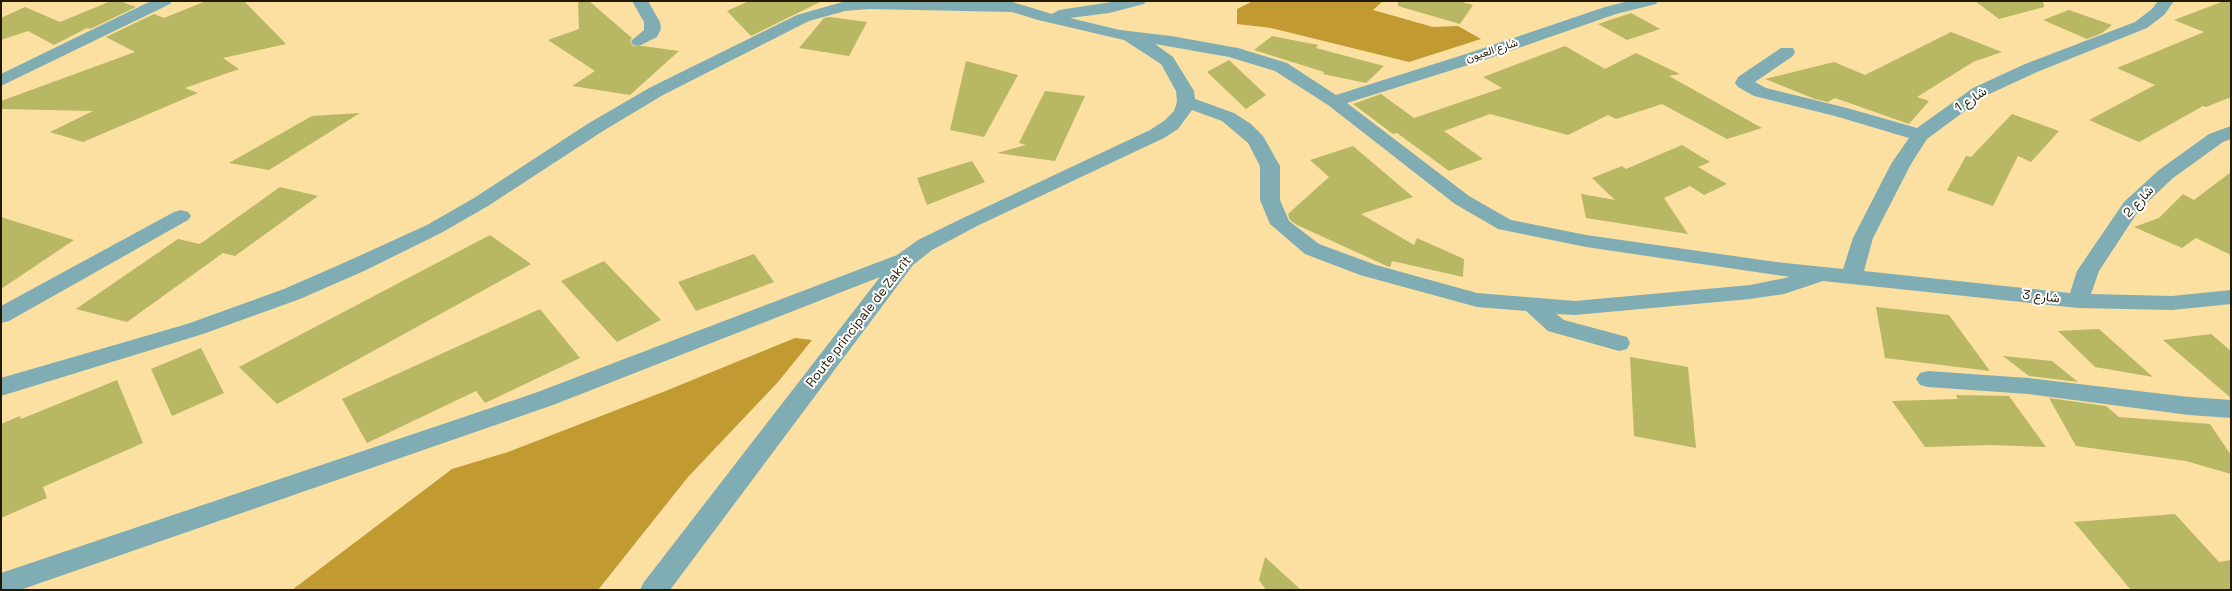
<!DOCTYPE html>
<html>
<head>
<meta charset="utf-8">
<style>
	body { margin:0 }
	#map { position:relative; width:2232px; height:591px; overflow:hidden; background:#fbe0a1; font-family:"Space Grotesk",sans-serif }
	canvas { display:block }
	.frame { position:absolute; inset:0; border:2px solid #231901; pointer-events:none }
</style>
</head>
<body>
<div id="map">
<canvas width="2232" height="591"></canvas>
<div class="frame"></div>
</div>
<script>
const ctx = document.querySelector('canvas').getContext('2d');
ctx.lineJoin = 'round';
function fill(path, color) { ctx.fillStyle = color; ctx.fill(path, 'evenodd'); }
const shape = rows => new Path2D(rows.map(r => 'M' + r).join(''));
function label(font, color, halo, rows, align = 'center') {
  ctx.font = font + ' "Space Grotesk",Vazirmatn,sans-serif'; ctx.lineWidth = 4; ctx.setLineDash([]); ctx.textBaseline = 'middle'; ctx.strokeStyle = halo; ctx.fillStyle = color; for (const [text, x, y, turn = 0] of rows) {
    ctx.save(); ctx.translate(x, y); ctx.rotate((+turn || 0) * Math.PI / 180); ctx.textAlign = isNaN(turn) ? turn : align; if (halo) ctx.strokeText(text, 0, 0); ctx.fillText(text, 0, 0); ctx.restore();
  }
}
const forest = shape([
	[1253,1,1383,1,1373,10,1433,27,1458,26,1481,39,1409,62,1271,28,1237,24,1237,9],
	[795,338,812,340,778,382,688,477,598,590,292,590,452,469,508,452,663,392]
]);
const building = shape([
	[111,1,120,1,136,7,90,29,87,28,54,45,28,31,1,40,1,18,25,7,60,22],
	[206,1,244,1,286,44,223,58,239,69,185,88,198,93,83,142,50,132,93,111,1,109,1,101,135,52,106,37,154,14,164,18],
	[578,1,589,1,632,38,630,41,633,46,643,46,679,51,630,95,572,86,595,71,548,40,579,29],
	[749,1,822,1,751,36,727,11],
	[1398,1,1459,1,1473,5,1460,24,1398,6],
	[1975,1,2043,1,2044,7,1999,19],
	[2224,1,2231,1,2231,97,2206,107,2203,106,2139,142,2089,120,2155,85,2117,68,2204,32,2174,20],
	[2069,10,2112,25,2102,33,2087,39,2043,20],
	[1631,13,1660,29,1627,40,1598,24],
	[830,17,867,22,849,56,799,48,824,18],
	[1951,32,2002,52,1973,62,1917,97,1929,101,1909,124,1835,98,1828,102,1815,99,1765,79,1834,62,1865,75],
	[1272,36,1318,45,1316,48,1384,66,1366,83,1323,74,1324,72,1254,50],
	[1565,46,1605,69,1636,53,1680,74,1669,76,1762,128,1727,139,1662,104,1616,119,1608,115,1568,135,1490,114,1444,131,1483,159,1449,171,1397,133,1393,134,1353,104,1381,94,1414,118,1502,88,1483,77],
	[1229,60,1266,95,1246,109,1207,72],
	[966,61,1018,75,984,137,950,130],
	[1045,91,1085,96,1055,161,997,153,1026,145,1019,143],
	[360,113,269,170,229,163,312,116],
	[2012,114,2059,131,2031,162,2018,156,1993,206,1947,190,1966,156,1971,157],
	[1682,145,1710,162,1698,167,1727,184,1704,195,1690,186,1664,198,1688,234,1586,218,1581,194,1615,200,1592,178,1622,166,1626,169],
	[1353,146,1413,197,1361,214,1414,245,1417,238,1464,259,1463,277,1392,261,1390,267,1387,266,1297,225,1290,220,1288,214,1329,177,1310,160],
	[972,161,985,182,927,205,917,178],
	[2231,172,2231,255,2196,238,2182,248,2134,227,2159,218,2183,194,2194,200],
	[280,187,318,196,235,256,223,253,127,322,76,309,178,239,200,244],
	[1,217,74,240,1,289],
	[490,235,531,264,277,404,239,367],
	[754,254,774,282,696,311,678,282],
	[604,261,661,320,617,342,561,281],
	[1876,307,1949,315,1990,371,1885,358],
	[540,309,580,358,485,403,476,391,367,443,342,399],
	[2099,329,2153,377,2095,367,2058,331],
	[2211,334,2231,351,2231,398,2163,340],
	[201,348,224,393,172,416,151,369],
	[2003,356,2052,361,2078,382,2029,376],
	[1630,357,1688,367,1696,448,1634,436],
	[117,380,143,443,43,487,47,498,1,518,1,424,20,416,21,419],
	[1956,395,2009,396,2046,447,1990,445,1925,447,1892,401,1958,399],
	[2049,398,2106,406,2119,417,2210,424,2231,455,2231,474,2186,461,2076,446],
	[2175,514,2219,562,2231,560,2231,590,2131,590,2074,522],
	[1265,557,1301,590,1266,590,1259,580]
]);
const minor = shape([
	[151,1,172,1,170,4,1,86,1,74,151,1],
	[632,1,648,1,660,22,661,29,657,37,639,46,633,45,631,41,644,30,644,22,632,1],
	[846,1,1009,1,1052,14,1059,10,1118,1,1146,1,1144,4,1109,13,1070,18,1120,30,1171,36,1238,48,1287,63,1336,95,1469,53,1605,7,1629,1,1658,1,1656,4,1616,14,1481,61,1347,103,1469,196,1511,220,1586,235,1776,262,1843,269,1853,238,1891,164,1909,138,1835,116,1754,96,1738,87,1735,83,1738,77,1781,48,1793,48,1795,52,1793,56,1755,82,1766,88,1847,108,1917,128,1973,88,2025,64,2135,22,2152,9,2158,1,2174,1,2164,15,2147,28,2037,72,1985,96,1927,139,1911,164,1873,238,1864,271,2070,293,2077,271,2124,202,2159,170,2209,134,2231,126,2231,139,2223,142,2173,178,2139,210,2099,271,2091,294,2172,296,2231,290,2231,304,2172,310,2078,308,1823,281,1784,294,1750,299,1575,315,1556,314,1564,320,1627,337,1630,343,1627,349,1619,351,1548,331,1526,311,1477,307,1360,275,1305,254,1270,224,1260,200,1260,166,1248,143,1222,121,1192,110,1178,129,1164,138,977,226,932,250,913,265,670,590,640,590,644,582,880,277,553,405,20,590,1,590,1,573,535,393,897,255,918,240,963,218,1150,130,1164,121,1174,111,1177,102,1176,91,1161,64,1124,40,1038,20,1012,12,869,9,845,11,809,21,663,95,603,131,488,206,441,233,364,271,300,299,203,334,1,396,1,378,187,324,284,289,348,261,427,225,474,198,589,123,651,87,797,15,846,1],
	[1155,44,1229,57,1275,71,1328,105,1455,204,1498,229,1586,247,1790,277,1750,285,1575,301,1477,293,1376,265,1319,244,1289,221,1280,200,1280,166,1263,136,1251,124,1234,113,1195,99,1194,91,1173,57,1155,44],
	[181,210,188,212,191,216,188,220,9,321,1,323,1,306,174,212,181,210],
	[1928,371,2028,378,2189,397,2231,400,2231,418,2189,415,2028,394,1928,387,1920,385,1916,379,1920,373,1928,371]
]);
const farStreetnames = [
	["شارع العيون",1492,51,-18]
];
const streetNames = [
	["شارع 1",1971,100,-33],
	["شارع 2",2139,202,-47],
	["شارع 3",2041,297,6],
	["Route principale de Zakrît",859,322,-52]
];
fill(forest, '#c19b31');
fill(building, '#b8b763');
fill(minor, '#80acb3');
label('11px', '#231901', '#fff', farStreetnames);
label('13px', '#231901', '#fff', streetNames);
</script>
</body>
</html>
